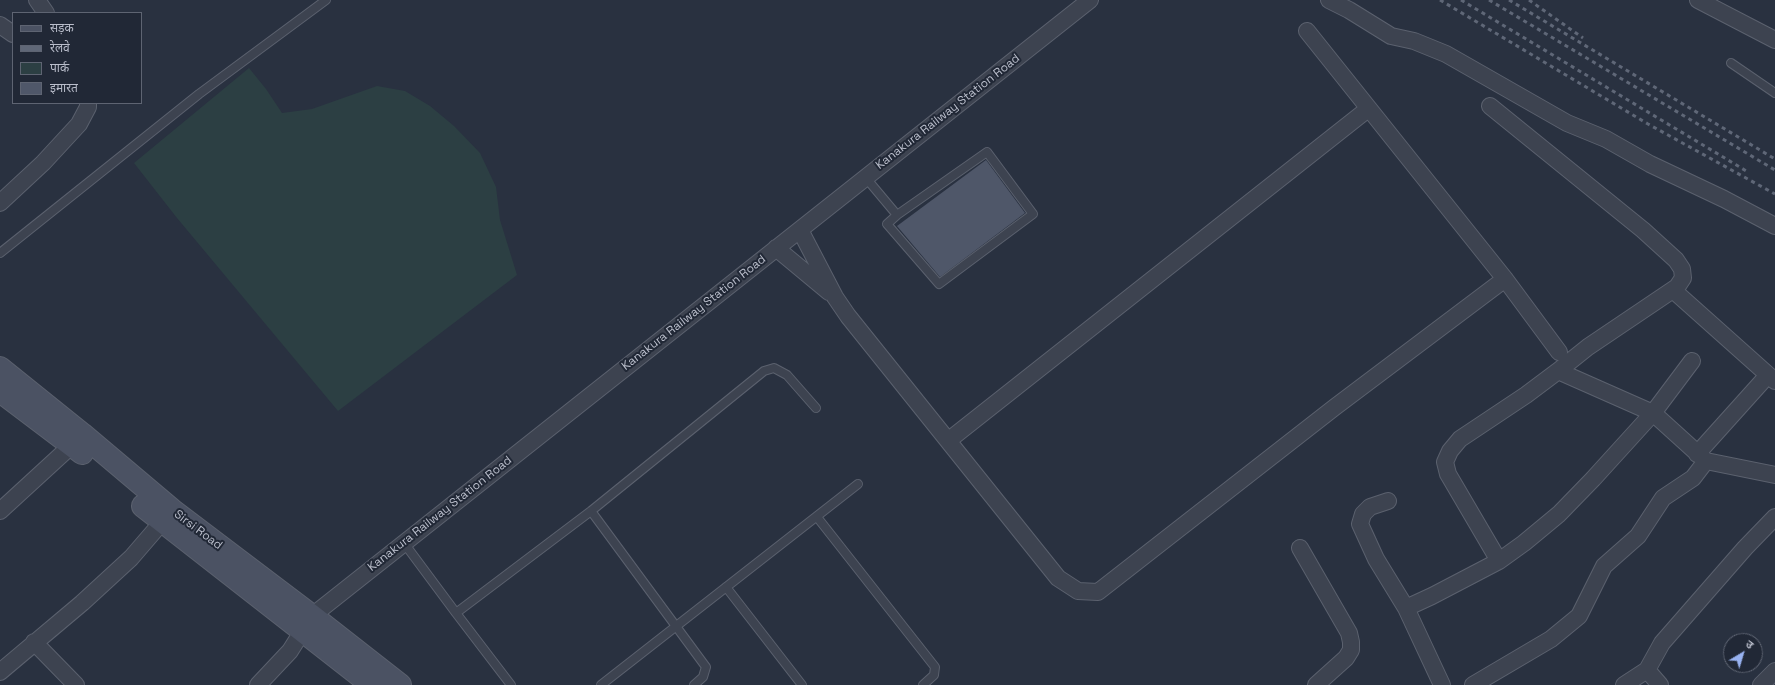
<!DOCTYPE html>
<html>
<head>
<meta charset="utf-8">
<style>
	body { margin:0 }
	#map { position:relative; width:1775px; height:685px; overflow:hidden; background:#293140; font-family:"Space Grotesk","Noto Sans Devanagari",sans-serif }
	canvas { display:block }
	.legend { position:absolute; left:12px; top:12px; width:130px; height:92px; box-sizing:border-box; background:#212836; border:1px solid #5e6472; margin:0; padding:5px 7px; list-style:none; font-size:12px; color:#babecb }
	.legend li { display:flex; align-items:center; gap:8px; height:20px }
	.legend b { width:20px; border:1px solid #5e6472 }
	.north { position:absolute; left:1723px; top:633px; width:40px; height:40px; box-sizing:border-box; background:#212836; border:1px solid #5e6472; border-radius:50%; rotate:38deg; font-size:11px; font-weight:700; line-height:16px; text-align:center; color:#babecb }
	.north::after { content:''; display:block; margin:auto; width:14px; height:18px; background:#98b2f1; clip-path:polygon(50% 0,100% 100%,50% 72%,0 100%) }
</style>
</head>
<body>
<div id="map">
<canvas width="1775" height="685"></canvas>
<ul class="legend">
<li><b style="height:5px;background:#4b5263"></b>सड़क</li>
<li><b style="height:5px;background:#5f6777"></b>रेलवे</li>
<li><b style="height:11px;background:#2c3f43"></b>पार्क</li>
<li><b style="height:11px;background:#4f5769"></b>इमारत</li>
</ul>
<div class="north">उ</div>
</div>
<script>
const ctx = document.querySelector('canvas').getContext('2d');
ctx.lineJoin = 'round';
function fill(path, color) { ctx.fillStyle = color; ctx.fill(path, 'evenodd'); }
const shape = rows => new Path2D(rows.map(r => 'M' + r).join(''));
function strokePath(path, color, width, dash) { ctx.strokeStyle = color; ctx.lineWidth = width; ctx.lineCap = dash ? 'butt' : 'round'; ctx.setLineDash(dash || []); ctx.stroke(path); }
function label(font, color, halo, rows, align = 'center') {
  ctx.font = font + ' "Space Grotesk",sans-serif'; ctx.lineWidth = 4; ctx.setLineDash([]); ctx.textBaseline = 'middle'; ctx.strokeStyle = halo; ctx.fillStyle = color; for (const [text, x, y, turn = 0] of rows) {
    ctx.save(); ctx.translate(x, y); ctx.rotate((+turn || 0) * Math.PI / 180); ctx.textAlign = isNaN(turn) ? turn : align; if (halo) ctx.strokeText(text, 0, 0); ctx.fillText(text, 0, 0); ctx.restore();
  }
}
const green = shape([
	[249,68,266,89,282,113,312,109,377,86,405,91,430,106,454,126,480,153,496,187,500,220,517,275,338,411,177,218,134,163]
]);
const building = shape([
	[986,160,1025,213,940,277,897,226]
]);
const lane = shape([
	[1731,63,1775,93],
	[866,178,897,215,987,152,1033,214,939,284,887,224,897,215],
	[0,253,199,94,326,0],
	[591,511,706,667,703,677,694,685],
	[817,517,935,667,934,675,923,685],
	[404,543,456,613,591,511,764,371,774,368,787,375,816,408],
	[726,587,802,685],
	[456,613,511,685],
	[601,685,858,484]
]);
const street = shape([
	[37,0,46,13],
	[1329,0,1349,10,1391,36,1414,41,1446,54,1567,123,1606,139,1650,164,1724,199,1775,226],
	[1698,0,1775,40],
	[0,25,13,34],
	[1307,31,1505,279,1559,352],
	[1490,106,1643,230,1676,260,1682,269,1683,278,1677,287,1588,347,1558,371],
	[0,203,43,163,79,124,88,107,88,103],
	[800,230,835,297,848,316,1058,578,1078,591,1098,592,1335,407,1505,279],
	[776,248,829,292],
	[1673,290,1775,381],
	[949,440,1368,109],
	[1697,454,1768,375],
	[1706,461,1775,475],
	[1388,501,1370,507,1363,514,1360,524,1376,559,1406,608,1442,685],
	[0,511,72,445],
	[1300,548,1349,633,1351,642,1351,650,1346,658,1316,685],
	[1499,561,1524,543,1559,514,1593,479,1653,413,1692,361],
	[1406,608,1432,596,1499,561,1448,474,1445,462,1450,451,1460,439,1526,395,1558,371,1653,413,1706,461,1693,478,1663,498,1638,536,1604,566,1579,616,1551,639,1473,685],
	[34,642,76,685],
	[0,672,82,603,131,558,162,522],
	[258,685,290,651,312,616,1090,0],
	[1624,685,1647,670],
	[1660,685,1647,670,1662,643,1745,548,1775,517],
	[1761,685,1775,671]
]);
const secondary = shape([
	[0,368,82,434,172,510,312,616,400,685],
	[0,391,82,453],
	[143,506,372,685]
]);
const rail = shape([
	[1440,0,1648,124,1775,194],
	[1461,0,1748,172],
	[1489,0,1775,170],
	[1509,0,1775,159],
	[1529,0,1583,38]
]);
const streetNames = [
	["Kanakura Railway Station Road",948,112,-38],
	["Kanakura Railway Station Road",694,313,-38],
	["Kanakura Railway Station Road",440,514,-38],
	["Sirsi Road",198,530,37]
];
fill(green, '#2c3f43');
fill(building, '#4f5769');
strokePath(lane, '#5b616e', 10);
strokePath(street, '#5b616e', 18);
strokePath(secondary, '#5b616e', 24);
strokePath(lane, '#3d4350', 8);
strokePath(street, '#3d4350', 16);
strokePath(secondary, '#4b5263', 22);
strokePath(rail, '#5f6777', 3, [4, 4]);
label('12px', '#babecb', '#212836', streetNames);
</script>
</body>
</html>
